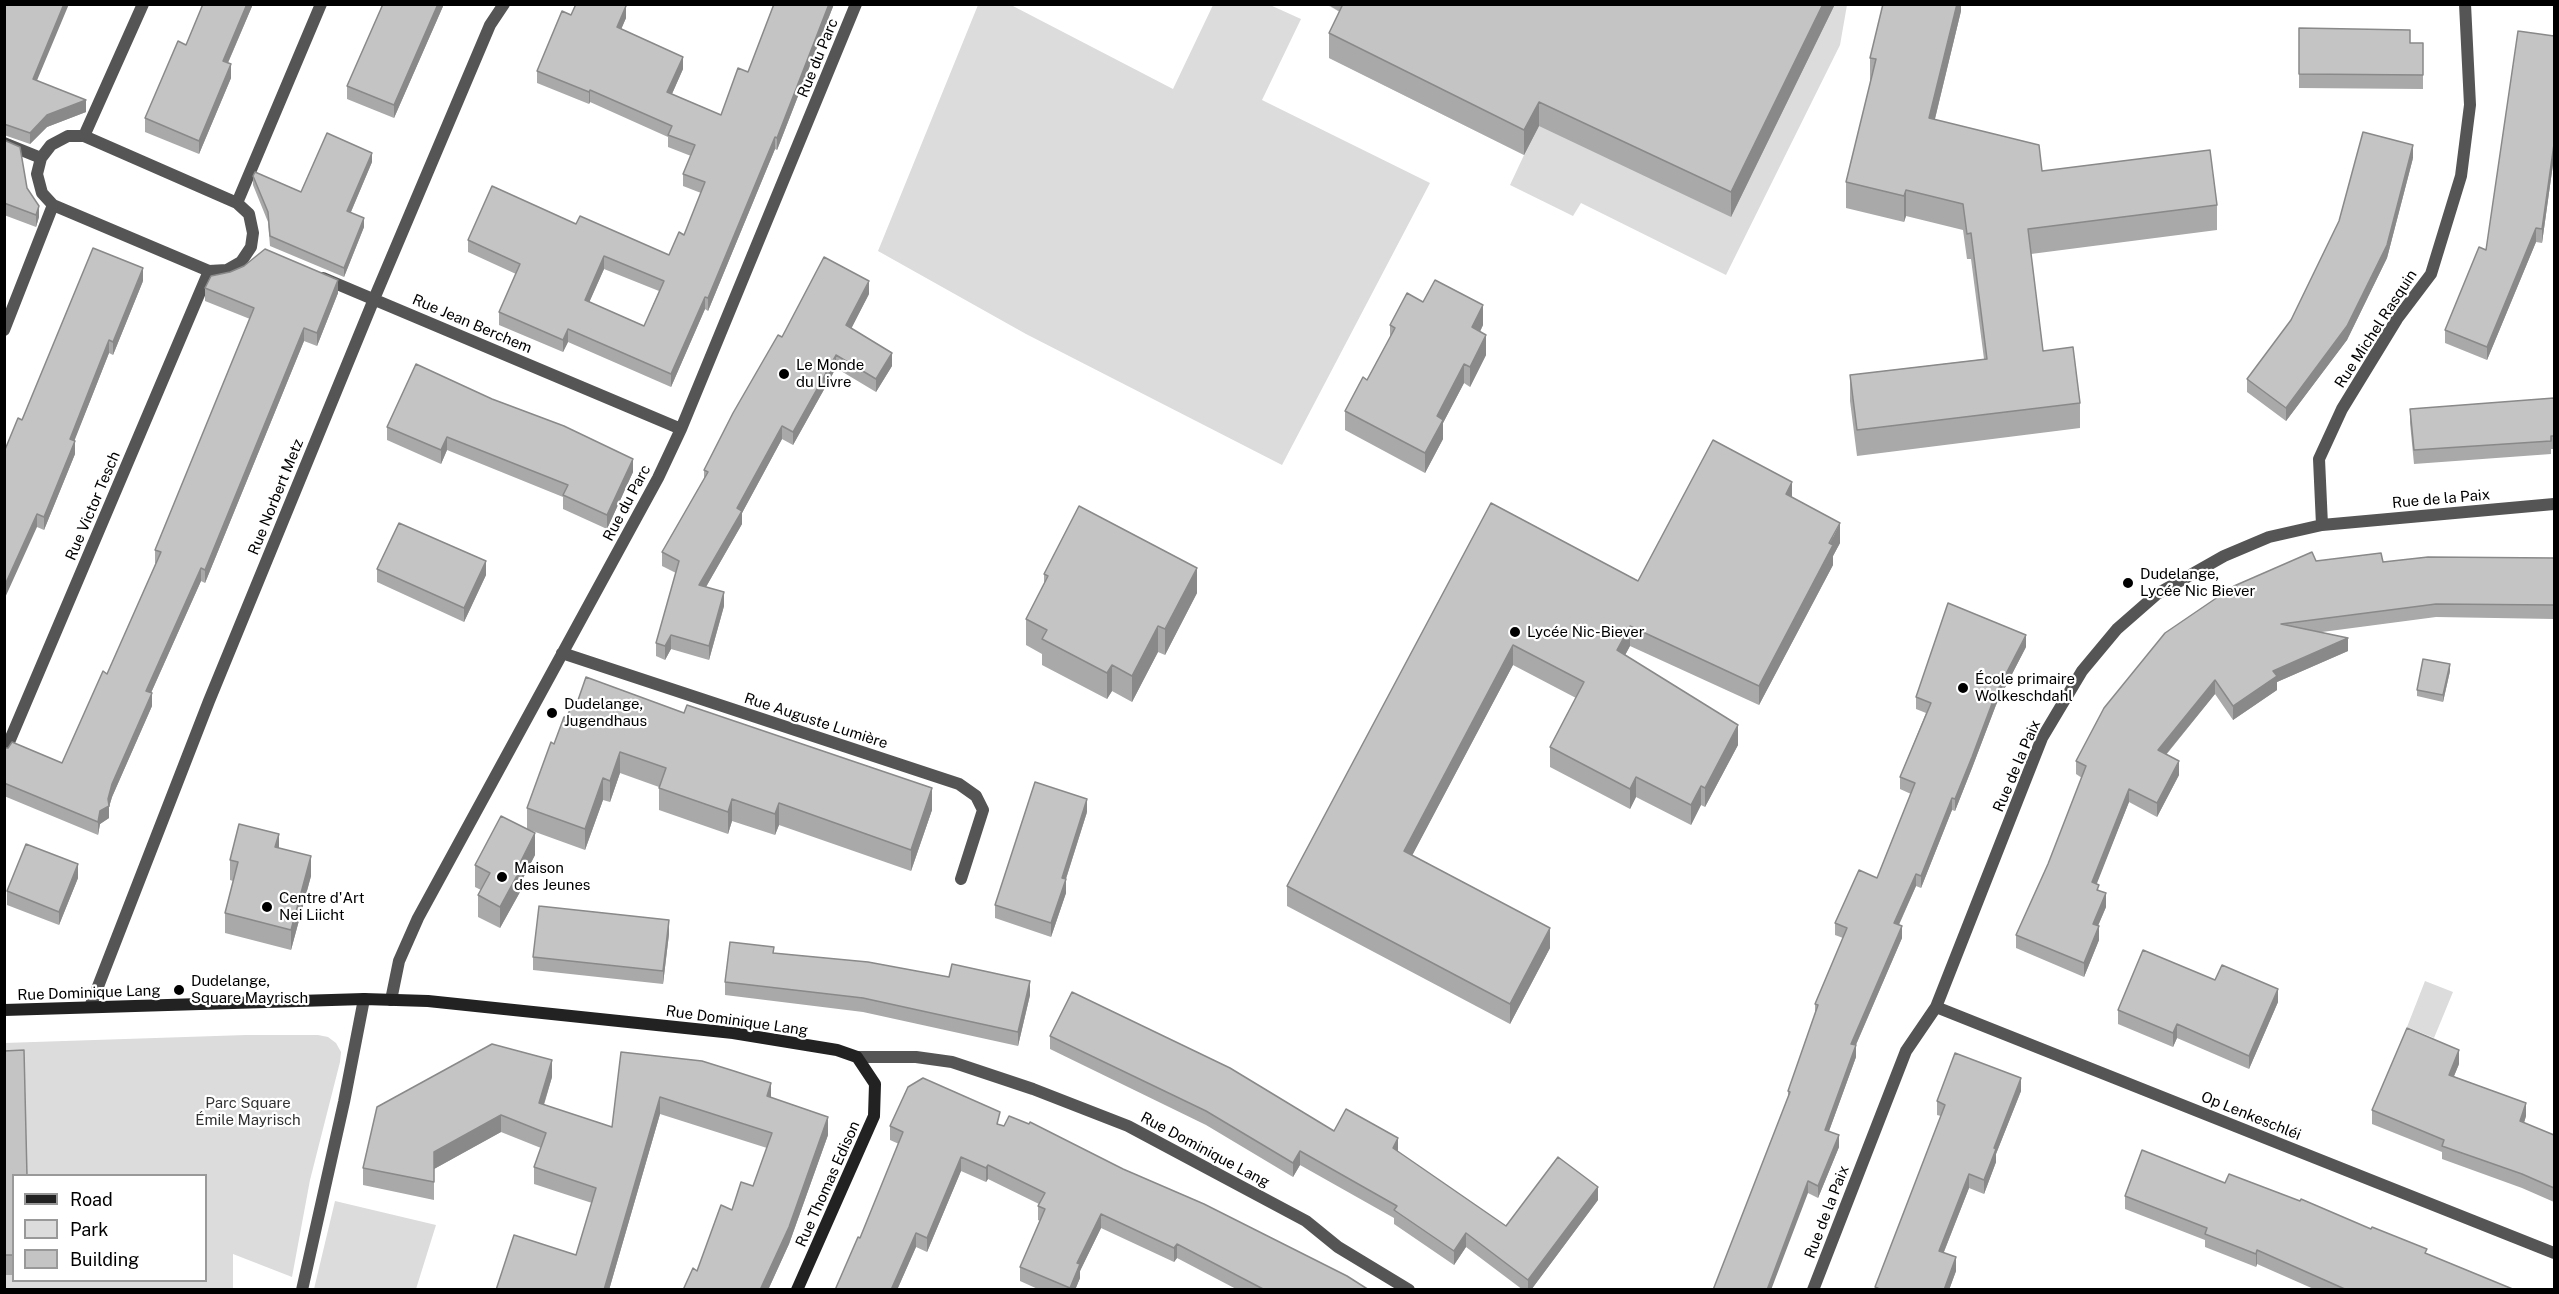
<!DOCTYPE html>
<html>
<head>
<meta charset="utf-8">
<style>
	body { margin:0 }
	#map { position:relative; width:2559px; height:1294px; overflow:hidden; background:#fff; font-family:"Public Sans",sans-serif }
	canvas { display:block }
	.frame { position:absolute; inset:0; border:6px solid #000; pointer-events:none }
	.legend { position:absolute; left:12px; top:1174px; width:195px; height:108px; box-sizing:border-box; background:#fff; border:2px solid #999; margin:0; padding:8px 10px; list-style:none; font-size:18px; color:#000 }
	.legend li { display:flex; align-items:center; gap:12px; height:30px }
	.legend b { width:30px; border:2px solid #999 }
</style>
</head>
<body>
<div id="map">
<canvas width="2559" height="1294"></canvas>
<div class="frame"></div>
<ul class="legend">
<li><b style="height:8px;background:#222"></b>Road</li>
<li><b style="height:16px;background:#dcdcdc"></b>Park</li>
<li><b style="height:16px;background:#c4c4c4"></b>Building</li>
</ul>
</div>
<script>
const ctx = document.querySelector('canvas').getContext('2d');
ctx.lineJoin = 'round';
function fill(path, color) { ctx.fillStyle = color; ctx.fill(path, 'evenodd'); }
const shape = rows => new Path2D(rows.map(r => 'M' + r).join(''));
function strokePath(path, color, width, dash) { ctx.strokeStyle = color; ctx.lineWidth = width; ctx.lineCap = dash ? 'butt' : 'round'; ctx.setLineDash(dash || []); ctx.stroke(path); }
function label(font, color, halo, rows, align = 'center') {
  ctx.font = font + ' "Public Sans",sans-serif'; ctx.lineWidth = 4.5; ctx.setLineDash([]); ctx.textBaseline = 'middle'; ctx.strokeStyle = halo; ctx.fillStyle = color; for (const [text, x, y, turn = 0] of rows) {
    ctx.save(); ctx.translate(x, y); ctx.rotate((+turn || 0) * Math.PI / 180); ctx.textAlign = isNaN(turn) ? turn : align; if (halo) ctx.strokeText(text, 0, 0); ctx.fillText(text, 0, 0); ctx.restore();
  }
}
const green = shape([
	[978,5,1011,5,1173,89,1213,5,1270,5,1301,19,1262,100,1430,183,1282,465,1026,334,878,251],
	[1327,5,1328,4,1847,5,1840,45,1726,275,1581,203,1573,216,1510,185,1524,155,1329,58,1349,17],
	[2425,981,2453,992,2434,1038,2407,1027],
	[246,1035,318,1035,328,1037,336,1043,341,1052,340,1062,310,1180,292,1277,233,1254,233,1289,5,1289,4,1043],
	[14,1176,206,1176,206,1280,14,1280],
	[335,1201,436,1225,416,1289,314,1289]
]);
const pedestrian = shape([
	[302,1290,344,1102,364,999]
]);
const minor = shape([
	[68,136,84,136,237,203,249,214,253,233,251,247,241,262,227,270,209,271,53,205,42,193,37,174,41,158,51,145,68,136],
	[84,136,143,4],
	[4,143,41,158],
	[237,203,321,4],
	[323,278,681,429],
	[4,330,53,205],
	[2322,525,2319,459,2342,409,2397,319,2431,274,2461,176,2470,105,2465,4],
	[562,653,959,784,976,796,983,810,961,879],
	[4,754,209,271],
	[391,1000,399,961,418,918,658,478,681,429,856,4],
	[90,1007,209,701,374,299,490,25,504,4],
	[1936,1007,2554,1253],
	[857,1057,916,1057,952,1062,1033,1089,1128,1126,1306,1221,1338,1247,1409,1290],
	[1813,1290,1906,1051,1936,1007,2042,738,2082,671,2117,629,2157,594,2224,556,2269,537,2322,525,2554,504]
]);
const secondary = shape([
	[4,1010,364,999,428,1001,733,1033,837,1050,857,1057,875,1084,874,1116,797,1290]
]);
const wall = shape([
	[203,4,253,4,228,63,231,78,199,154,145,132,145,118,186,45],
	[383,4,444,4,394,118,347,99,347,86],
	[774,4,834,4,777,150,775,149,708,311,705,309,671,387,568,342,563,352,499,325,499,312,516,274,468,252,468,240,576,224,669,255,684,235,701,193,683,186,683,174,691,156,668,147,668,137,590,102,589,104,537,83,537,71,571,15,626,18,621,29,683,69,672,94,721,115,748,72],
	[604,269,659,291,644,326,589,302],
	[1327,4,1835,4,1731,217,1539,126,1524,155,1329,58,1329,33,1340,12],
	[1961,4,1961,11,1935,119,2042,171,2217,205,2217,230,2031,254,2043,351,2080,403,2080,428,1857,456,1850,401,1850,375,1984,359,1971,259,1967,259,1963,230,1906,216,1904,222,1846,208,1846,182,1870,84,1870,58],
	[4,6,37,80,86,112,47,127,30,144,4,135],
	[2299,28,2410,43,2423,43,2423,89,2299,88],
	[2554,36,2554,157,2542,243,2536,242,2487,360,2445,343,2445,330,2486,250],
	[4,140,39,217,36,227,4,215],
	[2413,158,2387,258,2347,340,2286,421,2247,392,2247,379],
	[372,162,351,212,364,227,344,277,270,246,268,222,253,185,253,176,301,192],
	[143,281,113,355,109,353,90,401,74,440,75,454,44,530,37,527,22,420],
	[205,288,338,293,317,346,304,341,205,583,201,581,151,693,152,706,112,797,109,807,109,818,100,824,98,835,4,796,4,748,62,763,107,674,156,563,155,563,155,550,250,319,205,301],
	[869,294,851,328,892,366,876,392,836,368,793,445,782,439,742,513,742,524,706,587,724,606,709,660,671,649,665,660,656,656,656,643,676,573,662,566,662,552,704,479,704,470,782,337],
	[1423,302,1483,325,1480,332,1486,355,1470,387,1464,383,1443,423,1443,439,1425,473,1345,430,1345,411,1367,380,1390,337,1390,325],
	[416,364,633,472,607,529,563,509,563,497,447,450,441,464,387,440,387,427],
	[2554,398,2554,449,2551,449,2551,454,2414,464,2410,423,2410,409],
	[1792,498,1840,543,1833,556,1833,565,1759,705,1630,646,1625,655,1738,745,1705,807,1701,805,1691,825,1636,797,1630,809,1550,767,1550,747,1576,698,1513,665,1412,855,1550,948,1510,1024,1287,906,1287,886,1491,503,1638,581],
	[2554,558,2554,619,2436,617,2322,632,2348,651,2277,682,2277,690,2233,720,2215,694,2166,755,2179,775,2157,817,2129,802,2096,884,2106,907,2098,926,2099,940,2084,977,2016,948,2016,935,2048,864,2082,778,2076,774,2076,761,2316,561,2383,562],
	[377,569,486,575,464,622,377,582],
	[1044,574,1197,593,1165,655,1158,652,1132,702,1112,691,1107,699,1042,665,1042,654,1026,645,1026,619,1044,586],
	[2026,647,1996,705,1972,768,1955,811,1952,810,1921,888,1916,886,1899,925,1902,938,1856,1045,1856,1057,1829,1131,1839,1147,1818,1198,1808,1193,1788,1097,1788,1091,1815,1015,1815,1004,1843,938,1835,935,1835,923,1877,878,1911,794,1900,789,1900,777,1926,713,1916,709,1916,697],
	[2450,671,2443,702,2417,696,2417,690],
	[577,703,932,810,911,871,779,825,775,835,732,821,728,834,659,810,659,787,620,773,610,802,603,800,585,850,527,829,527,808,567,717],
	[1087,812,1066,879,1066,893,1051,937,995,918,995,905],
	[279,848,311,876,291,950,225,933,225,913,233,881,230,880,230,860],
	[535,855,520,884,520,892,500,928,478,917,478,895,481,890,475,887,475,865],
	[78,878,59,925,7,905,7,891],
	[669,934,663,984,533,970,533,957],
	[774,953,1030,995,1018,1046,863,1012,725,995,725,982],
	[2215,980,2278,1002,2249,1069,2177,1038,2173,1047,2118,1024,2118,1010],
	[1050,1036,1398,1152,1506,1226,1598,1200,1531,1290,1523,1290,1466,1247,1454,1265,1394,1224,1394,1218,1300,1165,1293,1177,1206,1125,1050,1049],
	[4,1051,14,1176,14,1275,4,1275],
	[621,1052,771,1097,828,1135,789,1244,768,1290,683,1290,697,1271,732,1210,753,1186,767,1148,660,1114,609,1290,496,1290,576,1255,592,1203,534,1184,534,1167,541,1148,501,1132,434,1169,434,1200,363,1185,363,1168,552,1077,544,1105,612,1127],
	[2459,1064,2454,1076,2526,1116,2524,1123,2554,1135,2554,1202,2522,1188,2442,1159,2442,1152,2372,1124,2372,1110],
	[2021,1091,1996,1154,1996,1162,1984,1194,1969,1188,1944,1252,1956,1271,1949,1290,1875,1290,1875,1287,1941,1116,1937,1115,1937,1101],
	[1000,1125,1123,1169,1369,1290,1238,1290,1177,1258,1174,1262,1101,1228,1080,1271,1080,1278,1075,1290,1040,1290,1020,1281,1020,1267,1040,1221,1038,1220,1038,1206,1039,1204,988,1179,986,1182,961,1171,927,1252,916,1247,897,1290,835,1290,860,1238,899,1144,890,1140,890,1126],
	[2225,1183,2427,1254,2515,1290,2316,1290,2257,1264,2256,1267,2205,1247,2205,1240,2125,1209,2125,1196]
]);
const shadedWall = shape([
	[64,4,69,4,33,90,33,79],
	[247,4,253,4,223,74,223,61],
	[438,4,444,4,394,118,394,105],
	[829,4,834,4,777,150,777,138],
	[1823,4,1835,4,1731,217,1731,192],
	[1957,4,1961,4,1961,11,1929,143,1929,118],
	[626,6,626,18,617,39,617,27],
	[683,57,683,69,667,105,667,92],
	[231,64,231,78,199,154,199,141],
	[590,90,590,102,589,104,589,92],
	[86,100,86,112,47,127,30,144,30,133,47,115],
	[1539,102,1539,126,1524,155,1524,130],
	[775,137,775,149,708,311,708,298],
	[2554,144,2554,157,2542,243,2542,229],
	[2413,145,2413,158,2387,258,2347,340,2286,421,2286,408],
	[372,153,372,162,347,221,347,211],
	[1906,190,1906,216,1904,222,1904,196],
	[39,206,39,217,36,227,36,215],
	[364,218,364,227,344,277,344,268],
	[2536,228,2536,242,2487,360,2487,347],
	[604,256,604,269,585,312,585,300],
	[143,268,143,281,113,355,113,342],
	[338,280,338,293,317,346,317,333],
	[869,281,869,294,846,339,846,325],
	[705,297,705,309,671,387,671,374],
	[1483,305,1483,325,1472,347,1472,327],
	[304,328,304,341,205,583,205,570],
	[568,329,568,342,563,352,563,340],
	[1486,335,1486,355,1470,387,1470,367],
	[109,340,109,353,70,452,70,439],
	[892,353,892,366,876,392,876,379],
	[836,355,836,368,793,445,793,432],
	[1464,364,1464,383,1443,423,1443,439,1425,473,1425,453,1437,416],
	[782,426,782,439,742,513,742,524,699,599,699,585,737,508],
	[447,437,447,450,441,464,441,450],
	[75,441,75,454,44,530,44,517],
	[633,459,633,472,607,529,607,515],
	[1792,482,1792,502,1786,494],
	[37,514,37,527,4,600,4,587],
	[1840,523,1840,543,1833,556,1833,565,1759,705,1759,686],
	[486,561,486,575,464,622,464,608],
	[201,568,201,581,146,704,146,691],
	[1197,568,1197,593,1165,655,1165,629],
	[724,592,724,606,709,660,709,646],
	[1158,626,1158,652,1132,702,1132,676],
	[1630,626,1630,646,1617,670,1617,650],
	[671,635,671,649,665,660,665,646],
	[2026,635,2026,647,1996,705,1972,768,1955,811,1955,799,1996,693],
	[2348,638,2348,651,2277,682,2277,690,2233,720,2233,706,2273,671],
	[1513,645,1513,665,1404,871,1404,851],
	[2450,664,2450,671,2443,702,2443,695],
	[1112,665,1112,691,1107,699,1107,673],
	[2215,680,2215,694,2158,764,2158,750],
	[152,693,152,706,112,797,109,807,109,818,100,824,98,835,98,822,100,811,108,799,112,784],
	[1738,725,1738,745,1705,807,1705,788],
	[620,752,620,773,610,802,610,781],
	[2179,761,2179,775,2157,817,2157,803],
	[1636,777,1636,797,1630,809,1630,789],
	[603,778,603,800,585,850,585,829],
	[1701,786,1701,805,1691,825,1691,805],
	[932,788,932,810,911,871,911,850],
	[2129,789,2129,802,2092,896,2092,882],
	[1952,798,1952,810,1921,888,1921,876],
	[732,799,732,821,728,834,728,812],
	[1087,799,1087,812,1062,891,1062,878],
	[779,803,779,825,775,835,775,814],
	[535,833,535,855,520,884,520,892,500,928,500,907,517,869],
	[279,834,279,854,275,847],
	[311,856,311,876,291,950,291,930],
	[78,864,78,878,59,925,59,912],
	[1916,874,1916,886,1894,935,1894,923],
	[1066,879,1066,893,1051,937,1051,923],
	[2106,893,2106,907,2093,937,2093,924],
	[669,920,669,934,663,984,663,971],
	[1902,926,1902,938,1851,1056,1851,1044],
	[2099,926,2099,940,2084,977,2084,963],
	[1550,928,1550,948,1510,1024,1510,1004],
	[1030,981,1030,995,1018,1046,1018,1032],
	[2278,989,2278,1002,2249,1069,2249,1056],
	[2177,1024,2177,1038,2173,1047,2173,1033],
	[1856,1045,1856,1057,1825,1142,1825,1130],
	[2459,1050,2459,1064,2449,1088,2449,1075],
	[552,1060,552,1077,539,1120,539,1103],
	[2021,1078,2021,1091,1996,1154,1996,1162,1984,1194,1984,1180,1994,1148],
	[771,1083,771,1100,767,1096],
	[660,1097,660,1114,609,1290,604,1290],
	[2526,1103,2526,1116,2520,1135,2520,1121],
	[501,1115,501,1132,434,1169,434,1152],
	[828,1117,828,1135,789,1244,768,1290,760,1290],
	[1839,1135,1839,1147,1818,1198,1818,1186],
	[1398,1138,1398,1151,1393,1162,1393,1148],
	[1300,1151,1300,1165,1293,1177,1293,1163],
	[961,1157,961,1171,927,1252,927,1238],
	[988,1165,988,1179,986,1182,986,1168],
	[1969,1174,1969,1188,1939,1264,1939,1251],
	[1808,1181,1808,1193,1771,1290,1767,1290],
	[1598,1187,1598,1200,1531,1290,1528,1290,1528,1280],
	[1101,1214,1101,1228,1080,1271,1080,1278,1075,1290,1070,1290,1077,1263],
	[916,1233,916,1247,897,1290,891,1290],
	[1466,1233,1466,1247,1454,1265,1454,1251],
	[1177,1244,1177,1258,1174,1262,1174,1248],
	[2257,1250,2257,1264,2256,1267,2256,1254],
	[1956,1257,1956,1271,1949,1290,1944,1290]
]);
const building = shape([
	[5,4,64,4,33,79,86,100,47,115,30,133,4,124,4,6,5,4],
	[203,4,247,4,223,61,231,64,199,141,145,118,178,41,186,45,203,4],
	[383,4,438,4,394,105,347,86,383,4],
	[576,4,623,4,626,6,617,27,683,57,667,92,721,115,738,68,748,72,774,4,829,4,777,138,775,137,708,298,705,297,671,374,568,329,563,340,499,312,520,264,468,240,492,186,576,224,580,216,669,255,679,232,684,235,705,182,683,174,695,145,668,135,672,126,590,90,589,92,537,71,562,11,571,15,576,4],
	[604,256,664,281,644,326,585,300,604,256],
	[1343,4,1823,4,1731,192,1539,102,1524,130,1329,33,1343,4],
	[1883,4,1957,4,1929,118,2039,145,2042,171,2210,150,2217,205,2028,229,2043,351,2073,347,2080,403,1857,430,1850,375,1987,359,1971,233,1967,234,1963,204,1906,190,1904,196,1846,182,1876,59,1870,58,1883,4],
	[2299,28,2410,30,2410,43,2423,43,2423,75,2299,74,2299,28],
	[2518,31,2554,36,2554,144,2542,229,2536,228,2487,347,2445,330,2479,247,2486,250,2518,31],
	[2363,132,2413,145,2387,245,2347,326,2286,408,2247,379,2291,320,2339,221,2363,132],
	[327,133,372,153,347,211,364,218,344,268,270,236,268,212,253,176,255,172,301,192,327,133],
	[4,140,20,147,27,188,39,206,36,215,4,203,4,140],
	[93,248,143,268,113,342,109,340,90,388,70,439,75,441,44,517,37,514,4,587,4,452,18,418,22,420,93,248],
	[265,249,338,280,317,333,304,328,205,570,201,568,146,691,152,693,112,784,108,799,109,806,100,811,98,822,4,783,4,748,8,748,12,742,62,763,103,671,107,674,161,552,155,550,254,308,205,288,211,276,230,272,244,266,265,249],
	[824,257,869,281,846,325,892,353,876,379,836,355,793,432,782,426,737,508,742,511,699,585,724,592,709,646,671,635,665,646,656,643,679,561,662,552,708,472,704,470,733,413,778,335,782,337,824,257],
	[1435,280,1483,305,1472,327,1486,335,1470,367,1464,364,1437,416,1443,420,1425,453,1345,411,1363,377,1367,380,1395,328,1390,325,1407,293,1423,302,1435,280],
	[416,364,492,399,564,426,633,459,607,515,563,495,568,485,447,437,441,450,387,427,416,364],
	[2554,398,2554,436,2551,436,2551,441,2414,450,2410,409,2554,398],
	[1713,440,1792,482,1786,494,1840,523,1829,543,1833,545,1759,686,1630,626,1617,650,1738,725,1705,788,1701,786,1691,805,1636,777,1630,789,1550,747,1584,682,1513,645,1404,851,1550,928,1510,1004,1287,886,1491,503,1638,581,1713,440],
	[1079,506,1197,568,1165,629,1158,626,1132,676,1112,665,1107,673,1042,639,1047,630,1026,619,1048,576,1044,574,1079,506],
	[399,523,486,561,464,608,377,569,399,523],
	[2312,552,2316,561,2381,553,2383,562,2428,557,2554,558,2554,605,2436,604,2281,624,2348,638,2273,671,2277,676,2233,706,2215,680,2158,750,2179,761,2157,803,2129,789,2092,882,2099,885,2097,890,2106,893,2093,924,2099,926,2084,963,2016,935,2048,864,2086,766,2076,761,2104,708,2165,633,2234,586,2312,552],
	[1948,603,2026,635,1996,693,1972,757,1955,799,1952,798,1921,876,1916,874,1894,923,1902,926,1851,1044,1856,1045,1825,1130,1839,1135,1818,1186,1808,1181,1767,1290,1713,1290,1790,1092,1788,1091,1818,1005,1815,1004,1847,928,1835,923,1859,870,1877,878,1915,783,1900,777,1931,703,1916,697,1948,603],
	[2423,659,2450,664,2443,695,2417,690,2423,659],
	[586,677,684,713,687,705,932,788,911,850,779,803,775,814,732,799,728,812,659,788,666,768,620,752,610,781,603,778,585,829,527,808,551,742,554,744,564,717,567,717,573,701,577,703,586,677],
	[1035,782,1087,799,1062,878,1066,879,1051,923,995,905,1035,782],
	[501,816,535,833,517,869,520,870,500,907,478,895,490,873,475,865,501,816],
	[239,824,279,834,275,847,311,856,291,930,225,913,238,862,230,860,239,824],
	[26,844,78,864,59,912,7,891,26,844],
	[539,906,669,920,663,971,533,957,539,906],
	[730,942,774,947,773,953,868,962,949,977,952,964,1030,981,1018,1032,863,998,725,982,730,942],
	[2143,950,2215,980,2222,965,2278,989,2249,1056,2177,1024,2173,1033,2118,1010,2143,950],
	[1072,992,1230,1068,1334,1131,1346,1109,1398,1138,1393,1148,1506,1226,1558,1157,1598,1187,1528,1280,1466,1233,1454,1251,1394,1210,1397,1206,1300,1151,1293,1163,1206,1111,1050,1036,1072,992],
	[2407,1028,2459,1050,2449,1075,2526,1103,2520,1121,2554,1135,2554,1188,2522,1174,2442,1146,2444,1140,2372,1110,2407,1028],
	[492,1044,552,1060,539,1103,612,1127,621,1052,702,1061,734,1071,771,1083,767,1096,828,1117,789,1227,760,1290,683,1290,693,1268,697,1271,721,1205,732,1210,741,1182,753,1186,772,1133,660,1097,604,1290,496,1290,514,1235,576,1255,596,1188,534,1167,546,1133,501,1115,434,1152,434,1182,363,1168,377,1107,492,1044],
	[24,1050,27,1176,14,1176,14,1255,4,1255,4,1051,24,1050],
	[1955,1053,2021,1078,1994,1148,1996,1149,1984,1180,1969,1174,1939,1251,1956,1257,1944,1290,1882,1290,1875,1287,1945,1105,1937,1101,1955,1053],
	[923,1078,1000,1112,997,1124,1004,1126,1009,1116,1029,1124,1030,1122,1123,1169,1204,1204,1347,1276,1369,1290,1265,1290,1177,1244,1174,1248,1101,1214,1077,1263,1080,1264,1070,1288,1020,1267,1045,1209,1038,1206,1045,1193,988,1165,986,1168,961,1157,927,1238,916,1233,891,1290,835,1290,858,1237,860,1238,903,1132,890,1126,908,1087,923,1078],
	[2142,1150,2225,1183,2229,1174,2300,1201,2301,1199,2371,1229,2372,1227,2427,1249,2425,1253,2515,1290,2347,1290,2257,1250,2256,1254,2205,1234,2207,1228,2125,1196,2142,1150]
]);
const markers = [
	[784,374,6,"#000"],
	[2128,583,6,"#000"],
	[1515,632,6,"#000"],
	[1963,688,6,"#000"],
	[552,713,6,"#000"],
	[502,877,6,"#000"],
	[267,907,6,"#000"],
	[179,990,6,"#000"]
];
const streetNames = [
	["Rue du Parc",818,58,-68],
	["Rue Jean Berchem",472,324,23],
	["Rue Michel Rasquin",2376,329,-57],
	["Rue Norbert Metz",276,497,-68],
	["Rue de la Paix",2441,499,-5],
	["Rue du Parc",627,503,-62],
	["Rue Victor Tesch",93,506,-67],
	["Rue Auguste Lumière",816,721,18],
	["Rue de la Paix",2017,766,-67],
	["Rue Dominique Lang",89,993,-2],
	["Rue Dominique Lang",737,1021,8],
	["Op Lenkeschléi",2251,1116,22],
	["Rue Dominique Lang",1205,1150,28],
	["Rue Thomas Edison",828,1184,-66],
	["Rue de la Paix",1827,1212,-69]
];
const poiNames = [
	["Le Monde",796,365],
	["du Livre",796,382],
	["Dudelange,",2140,574],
	["Lycée Nic Biever",2140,591],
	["Lycée Nic-Biever",1527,632],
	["École primaire",1975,679],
	["Wolkeschdahl",1975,696],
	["Dudelange,",564,704],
	["Jugendhaus",564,721],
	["Maison",514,868],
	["des Jeunes",514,885],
	["Centre d'Art",279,898],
	["Nei Liicht",279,915],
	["Dudelange,",191,981],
	["Square Mayrisch",191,998]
];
const parkNames = [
	["Parc Square",248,1103],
	["Émile Mayrisch",248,1120]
];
fill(green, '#dcdcdc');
strokePath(pedestrian, '#555', 12);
strokePath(minor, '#555', 12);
strokePath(secondary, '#222', 12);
fill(wall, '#a9a9a9');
fill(shadedWall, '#898989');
fill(building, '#c4c4c4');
strokePath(building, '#898989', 1.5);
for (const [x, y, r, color] of markers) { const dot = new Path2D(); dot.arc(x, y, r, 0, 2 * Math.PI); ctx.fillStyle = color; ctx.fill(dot); strokePath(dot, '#fff', 2); }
label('15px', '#000', '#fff', streetNames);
label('15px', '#000', '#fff', poiNames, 'left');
label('15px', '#333', '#fff', parkNames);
</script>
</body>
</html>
